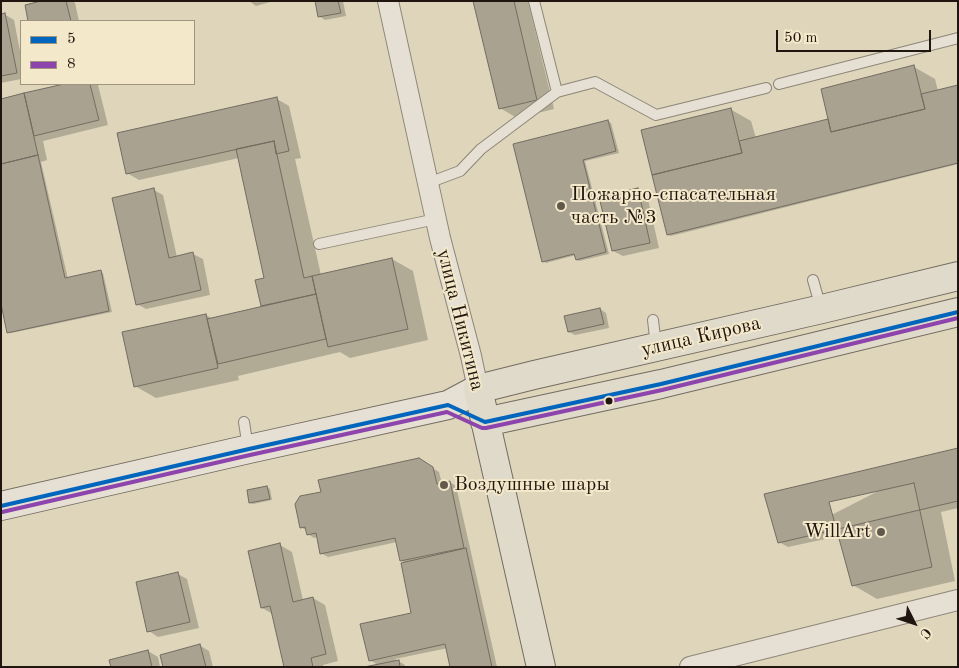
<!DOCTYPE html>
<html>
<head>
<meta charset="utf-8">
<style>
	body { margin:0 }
	#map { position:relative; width:959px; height:668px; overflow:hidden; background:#ded5bb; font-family:"Old Standard TT",serif }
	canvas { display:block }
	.frame { position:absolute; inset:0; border:2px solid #21160f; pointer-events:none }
	.legend { position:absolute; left:20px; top:20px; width:175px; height:65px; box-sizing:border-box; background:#f3e8ca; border:1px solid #9f947f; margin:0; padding:6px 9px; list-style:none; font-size:15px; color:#21160f }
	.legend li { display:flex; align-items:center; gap:10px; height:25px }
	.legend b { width:25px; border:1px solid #9f947f }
	.north { position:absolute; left:889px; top:598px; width:50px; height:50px; -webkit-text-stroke:4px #f3e8ca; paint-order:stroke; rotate:131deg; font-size:14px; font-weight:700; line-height:20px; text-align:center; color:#21160f }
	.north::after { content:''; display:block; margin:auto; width:18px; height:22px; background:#21160f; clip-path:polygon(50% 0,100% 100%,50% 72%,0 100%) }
	.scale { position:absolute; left:776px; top:30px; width:155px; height:22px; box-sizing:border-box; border:2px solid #21160f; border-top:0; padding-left:6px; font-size:15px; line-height:18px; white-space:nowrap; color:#21160f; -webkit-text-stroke:4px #f3e8ca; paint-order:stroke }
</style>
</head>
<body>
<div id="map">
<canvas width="959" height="668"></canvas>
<div class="frame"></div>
<ul class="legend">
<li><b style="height:6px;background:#0065bd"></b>5</li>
<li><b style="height:6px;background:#8e44ad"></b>8</li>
</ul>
<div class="north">С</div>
<div class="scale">50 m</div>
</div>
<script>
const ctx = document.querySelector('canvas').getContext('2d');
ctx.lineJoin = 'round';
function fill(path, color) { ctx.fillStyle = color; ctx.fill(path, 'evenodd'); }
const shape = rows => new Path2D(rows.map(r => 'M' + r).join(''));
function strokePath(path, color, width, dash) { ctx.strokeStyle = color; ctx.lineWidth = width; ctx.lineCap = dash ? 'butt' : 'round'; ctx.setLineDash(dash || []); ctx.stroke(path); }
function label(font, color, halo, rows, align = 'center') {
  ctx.font = font + ' "Old Standard TT",serif'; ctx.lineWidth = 4; ctx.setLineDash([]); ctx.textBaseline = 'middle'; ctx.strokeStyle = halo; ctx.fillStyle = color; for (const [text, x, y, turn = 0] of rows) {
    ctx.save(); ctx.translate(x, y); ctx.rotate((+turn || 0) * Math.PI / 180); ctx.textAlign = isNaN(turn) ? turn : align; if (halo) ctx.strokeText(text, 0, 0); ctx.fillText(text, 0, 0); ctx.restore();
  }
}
const shadow = shape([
	[47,1,72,1,75,3,79,21,29,21,26,5],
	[249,1,274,1,256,6],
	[316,1,343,1,346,16,325,20,319,16],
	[474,1,528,1,554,109,517,118,500,108],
	[4,14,14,20,21,56,21,79,1,83,1,15],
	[914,67,935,79,938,91,958,86,958,164,671,236,668,235,730,109,751,121,756,138,828,120],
	[69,84,96,84,98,85,108,125,43,141,47,160,41,162,68,279,101,272,103,273,112,312,11,333,9,332,1,100],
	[277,99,289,106,301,158,295,159,321,275,392,259,413,271,428,340,350,358,340,352,238,376,239,380,156,398,135,386,124,333,206,315,213,319,263,307,257,281,266,279,239,158,139,180,127,173],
	[608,121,611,123,619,153,585,161,609,254,579,261,577,259,576,255,546,263,543,261,514,145],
	[637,189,647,195,659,248,623,256,613,251],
	[154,190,163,195,177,257,193,254,203,259,210,295,146,309,137,304],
	[600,309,606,313,609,328,575,335,569,332],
	[958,450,958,508,941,512,955,581,877,599,853,585,839,536,788,547,779,542],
	[419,460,439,472,442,484,450,482,456,486,497,667,452,667,448,648,395,659,405,665,405,667,370,667,378,665,370,660,413,614,405,563,401,560,397,542,328,557,321,553,318,537,314,538,308,534,307,531,301,527,322,493],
	[267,487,270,489,272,500,253,504,250,503],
	[280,545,292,552,303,600,313,598,325,605,338,661,323,665,323,667,285,667,273,614,262,608],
	[178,574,187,579,199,628,158,637,149,631],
	[199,645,209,651,213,667,164,667],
	[148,651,158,657,160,667,112,667]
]);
const building = shape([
	[41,1,66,1,71,21,28,21,25,5,41,1],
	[315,1,338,1,341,13,318,17,315,1],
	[473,1,514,1,537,100,499,109,473,1],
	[5,13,17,73,1,76,1,14,5,13],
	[914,65,925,109,831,132,821,89,914,65],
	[64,84,90,84,99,120,34,136,24,93,64,84],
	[958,85,958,163,667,235,652,175,742,153,739,141,828,119,831,132,925,109,921,94,958,85],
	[24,93,38,155,1,164,1,99,24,93],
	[277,97,289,151,276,154,274,141,126,174,117,133,277,97],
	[731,108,742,153,652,175,641,130,731,108],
	[608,120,616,151,583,160,606,252,576,260,574,254,542,262,513,144,608,120],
	[274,141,304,278,312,276,316,294,261,306,255,280,264,278,236,149,274,141],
	[38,155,65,278,101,270,109,311,7,333,1,304,1,164,38,155],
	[154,188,169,258,193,252,201,290,136,305,112,198,154,188],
	[638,188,650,243,612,251,599,197,638,188],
	[392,258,408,329,328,347,312,276,392,258],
	[316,294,326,339,218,364,207,319,316,294],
	[600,308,604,324,568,332,564,316,600,308],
	[206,314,218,368,134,387,122,332,206,314],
	[958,448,958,501,778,543,764,494,958,448],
	[419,458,433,467,437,484,450,481,464,548,400,561,395,538,320,554,316,533,307,535,305,527,300,528,295,504,300,496,321,492,318,480,419,458],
	[914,483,932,567,852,586,829,502,914,483],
	[267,486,270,499,249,503,247,490,267,486],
	[280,543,293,602,313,597,326,654,311,658,313,667,284,667,270,606,261,608,248,551,280,543],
	[466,548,492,667,450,667,445,644,369,661,360,624,411,613,401,563,466,548],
	[178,572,190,622,147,632,136,582,178,572],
	[200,644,206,667,163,667,160,655,200,644],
	[148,650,152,667,111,667,109,660,148,650],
	[399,660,400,667,364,667,399,660]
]);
const service = shape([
	[534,1,557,92],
	[779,84,958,38],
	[428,183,460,171,481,149,557,92,595,82,656,115,766,88],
	[319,244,436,219],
	[813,280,821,308],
	[653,320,656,346],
	[244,422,248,448]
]);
const minor = shape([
	[388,1,440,238,471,356,478,389],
	[690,667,958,600]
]);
const secondary = shape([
	[1,506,249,449,448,405,478,389]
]);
const primary = shape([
	[485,422,661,384,958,312],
	[541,667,478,389,534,375,822,309,958,276]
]);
const bus1 = shape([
	[1,506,249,449,448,405,485,422,661,384,958,312]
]);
const bus2 = shape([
	[2,512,250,455,447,412,482,428,486,428,662,390,958,318]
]);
const markers = [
	[561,206,5,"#63594b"],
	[609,401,4.5,"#21160f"],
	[444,485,5,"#63594b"],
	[881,532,5,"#63594b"]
];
const poiNames = [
	["Пожарно-спасательная",571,195],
	["часть №3",571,218],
	["Воздушные шары",454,485],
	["WillArt",871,532,"right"]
];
const streetNames = [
	["улица Никитина",460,320,76],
	["улица Кирова",701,337,-13]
];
fill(shadow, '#0003');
fill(building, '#a9a291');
strokePath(building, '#736c60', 1);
strokePath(service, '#8d8677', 12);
strokePath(minor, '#8d8677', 22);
strokePath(secondary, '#736c60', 30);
strokePath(primary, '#736c60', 30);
strokePath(service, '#e5e0d3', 10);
strokePath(minor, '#e5e0d3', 20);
strokePath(secondary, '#e5e0d3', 28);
strokePath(primary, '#e0dacb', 28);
strokePath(bus1, '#0065bd', 4);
strokePath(bus2, '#8e44ad', 4);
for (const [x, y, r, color] of markers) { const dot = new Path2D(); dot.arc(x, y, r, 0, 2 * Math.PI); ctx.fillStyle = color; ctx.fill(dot); strokePath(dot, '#f3e8ca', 2); }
label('20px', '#21160f', '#f3e8ca', poiNames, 'left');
label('20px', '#21160f', '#f3e8ca', streetNames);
</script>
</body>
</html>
